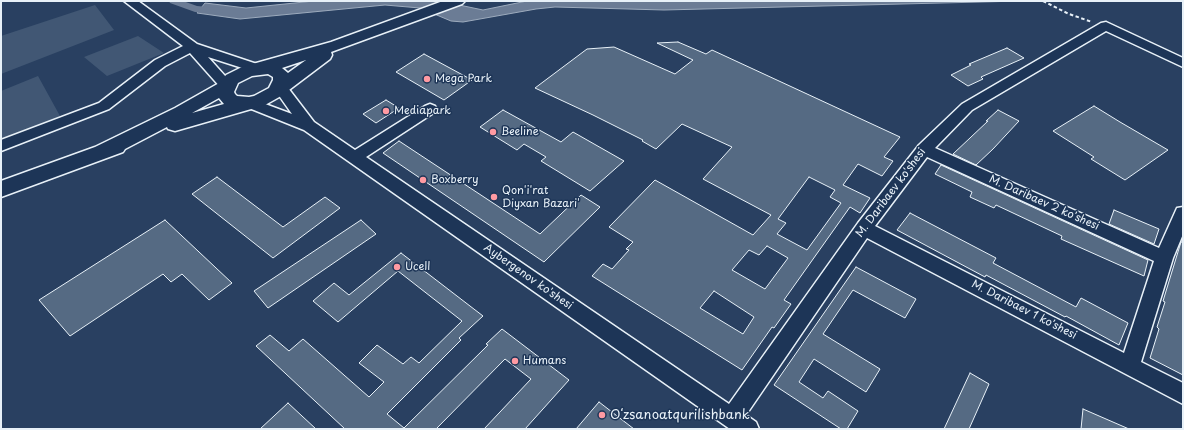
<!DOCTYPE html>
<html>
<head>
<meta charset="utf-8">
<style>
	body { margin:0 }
	#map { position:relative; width:1184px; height:430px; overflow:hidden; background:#294061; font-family:"Playpen Sans",sans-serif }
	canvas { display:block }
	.frame { position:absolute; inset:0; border:2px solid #e8f1f8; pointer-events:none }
</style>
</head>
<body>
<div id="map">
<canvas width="1184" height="430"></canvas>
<div class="frame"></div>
</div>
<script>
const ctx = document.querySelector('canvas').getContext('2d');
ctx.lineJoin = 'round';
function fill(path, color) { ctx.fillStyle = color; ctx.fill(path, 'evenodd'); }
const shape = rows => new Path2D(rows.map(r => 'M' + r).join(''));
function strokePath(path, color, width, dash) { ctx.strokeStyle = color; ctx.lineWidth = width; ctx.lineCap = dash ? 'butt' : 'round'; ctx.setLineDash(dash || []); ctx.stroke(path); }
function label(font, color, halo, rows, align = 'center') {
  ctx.font = font + ' "Playpen Sans",sans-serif'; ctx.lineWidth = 3; ctx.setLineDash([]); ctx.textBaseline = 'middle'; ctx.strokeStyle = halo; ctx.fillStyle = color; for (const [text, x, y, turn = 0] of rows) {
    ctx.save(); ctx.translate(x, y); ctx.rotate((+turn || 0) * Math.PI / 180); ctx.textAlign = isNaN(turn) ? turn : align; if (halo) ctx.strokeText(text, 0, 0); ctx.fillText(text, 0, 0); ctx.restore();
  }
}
const green = shape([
	[95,5,114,30,1,74,1,36],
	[138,36,164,53,107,76,84,57],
	[38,76,60,116,1,139,1,91]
]);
const water = shape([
	[314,1,440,1,483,10,527,1,1021,1,664,10,555,7,536,9,463,22,451,21,420,8,385,5,240,19,197,13,205,3,246,8,314,1]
]);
const canal = shape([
	[169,1,183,1,197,6,219,8,224,11,219,14,195,12,170,3,169,1]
]);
const building = shape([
	[678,42,706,54,712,50,900,137,884,157,893,161,882,176,858,164,843,185,870,198,860,213,850,207,784,300,791,304,774,328,772,327,742,370,592,276,603,264,612,269,629,250,626,249,633,242,609,227,655,180,753,235,771,215,703,179,732,147,682,124,656,149,642,141,643,140,593,115,535,88,587,49,614,47,675,74,693,60,657,43,678,42],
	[809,177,835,190,830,197,841,203,807,250,777,234,786,223,778,219,809,177],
	[767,246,788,258,765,289,732,270,749,250,759,255,767,246],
	[714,291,754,317,743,334,700,308,714,291],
	[1007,48,1024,58,981,77,983,79,968,86,951,75,971,65,969,64,1007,48],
	[424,54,472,80,444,100,396,72,424,54],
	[386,100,399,108,376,123,363,114,386,100],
	[1094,106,1120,122,1168,150,1125,180,1091,159,1094,157,1053,131,1094,106],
	[503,110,561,142,573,132,624,161,590,191,541,161,546,157,524,144,517,150,480,127,503,110],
	[998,110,1019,121,993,149,976,165,953,154,988,121,986,121,998,110],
	[399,141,540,234,581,195,600,207,544,262,383,153,399,141],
	[941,165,1148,260,1144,276,1061,239,1062,236,996,205,994,208,970,197,972,192,935,174,941,165],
	[217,177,283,227,325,197,340,208,273,258,192,194,217,177],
	[1114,210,1159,229,1154,244,1109,224,1114,210],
	[910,213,996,258,993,263,1076,307,1081,298,1128,323,1119,345,1066,316,1065,317,986,275,985,277,897,230,910,213],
	[165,220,232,283,209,300,182,274,171,282,163,274,70,336,39,300,165,220],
	[361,220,376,234,268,308,254,291,361,220],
	[1181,242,1183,242,1183,375,1150,358,1159,329,1157,327,1165,302,1163,301,1181,242],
	[401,253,483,316,459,338,461,340,387,414,404,428,488,345,486,344,502,329,569,380,525,429,484,429,531,379,505,359,436,429,345,429,256,346,270,335,289,351,303,339,369,397,384,382,359,363,377,345,403,364,411,357,419,363,462,321,398,271,338,322,313,301,334,283,349,295,401,253],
	[856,267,916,299,905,318,853,290,823,334,880,369,866,392,814,359,799,382,823,398,828,391,858,411,847,429,841,429,774,385,856,267],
	[970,373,989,384,969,429,944,429,970,373],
	[599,402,634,429,576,429,599,402],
	[288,403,316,429,260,429,288,403],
	[1083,409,1129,429,1081,429,1083,409]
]);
const path = shape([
	[1043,1,1069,14,1092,22]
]);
const minor = shape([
	[124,1,138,1,197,44,263,66,265,69,263,72,258,73,208,57,234,86,232,89,227,91,222,89,190,53,165,66,109,109,1,151,1,140,99,103,155,60,183,46,124,1],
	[1106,22,1183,58,1183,67,1106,31,972,110,935,148,1159,248,1177,208,1183,207,1183,234,1173,258,1141,362,1183,383,1183,404,867,238,746,415,756,422,759,429,730,429,304,130,244,106,242,103,244,100,249,98,292,114,273,87,275,84,280,82,285,84,314,122,355,150,425,106,430,104,435,106,437,109,435,112,366,157,729,404,858,223,919,145,962,104,1101,23,1106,22],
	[927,157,1154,261,1124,353,875,226,927,157]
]);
const major = shape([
	[443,1,465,1,462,4,331,52,332,55,330,59,281,96,265,105,175,131,168,129,167,127,125,149,123,152,1,197,1,181,95,147,175,108,221,82,226,75,242,67,331,42,443,1],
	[306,60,288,73,282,68,306,60],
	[268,74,273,77,273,80,269,88,254,96,249,97,237,96,235,94,234,92,238,83,252,76,268,74],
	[219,98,224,104,192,113,219,98]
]);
const markers = [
	[427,79,4,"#ff9aa2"],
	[386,111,4,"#ff9aa2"],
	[493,132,4,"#ff9aa2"],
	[423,180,4,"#ff9aa2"],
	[494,197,4,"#ff9aa2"],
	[397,267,4,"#ff9aa2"],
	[515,361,4,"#ff9aa2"],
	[602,415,4,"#ff9aa2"]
];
const poiNames = [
	["Mega Park",435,79],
	["Mediapark",394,111],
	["Beeline",501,132],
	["Boxberry",431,180],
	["Qon'i'rat",502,191],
	["Diyxan Bazari'",502,204],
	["Ucell",405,267],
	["Humans",523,361]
];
const streetNames = [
	["M. Daribaev ko'shesi",891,193,-53],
	["M. Daribaev 2 ko'shesi",1044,203,24],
	["Aybergenov ko'shesi",528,277,35],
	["M. Daribaev 1 ko'shesi",1024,310,27]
];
const nearPoinames = [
	["Oʻzsanoatqurilishbank",610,415]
];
fill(green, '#415774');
fill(water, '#6b7c95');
strokePath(water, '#9dabbd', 1);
fill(canal, '#6b7c95');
fill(building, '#556a83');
strokePath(building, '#e8f1f8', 1);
strokePath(minor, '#e8f1f8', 3);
strokePath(major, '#e8f1f8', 3);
strokePath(path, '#e8f1f8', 2, [3.5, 2.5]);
fill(minor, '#1d3557');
fill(major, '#1d3557');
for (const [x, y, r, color] of markers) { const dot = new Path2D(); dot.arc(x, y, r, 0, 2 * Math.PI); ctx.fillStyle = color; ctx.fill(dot); strokePath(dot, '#1d3557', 1.5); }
label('11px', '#e8f1f8', '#1d3557', poiNames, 'left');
label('11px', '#e8f1f8', '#1d3557', streetNames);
label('13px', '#e8f1f8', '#1d3557', nearPoinames, 'left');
</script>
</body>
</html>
